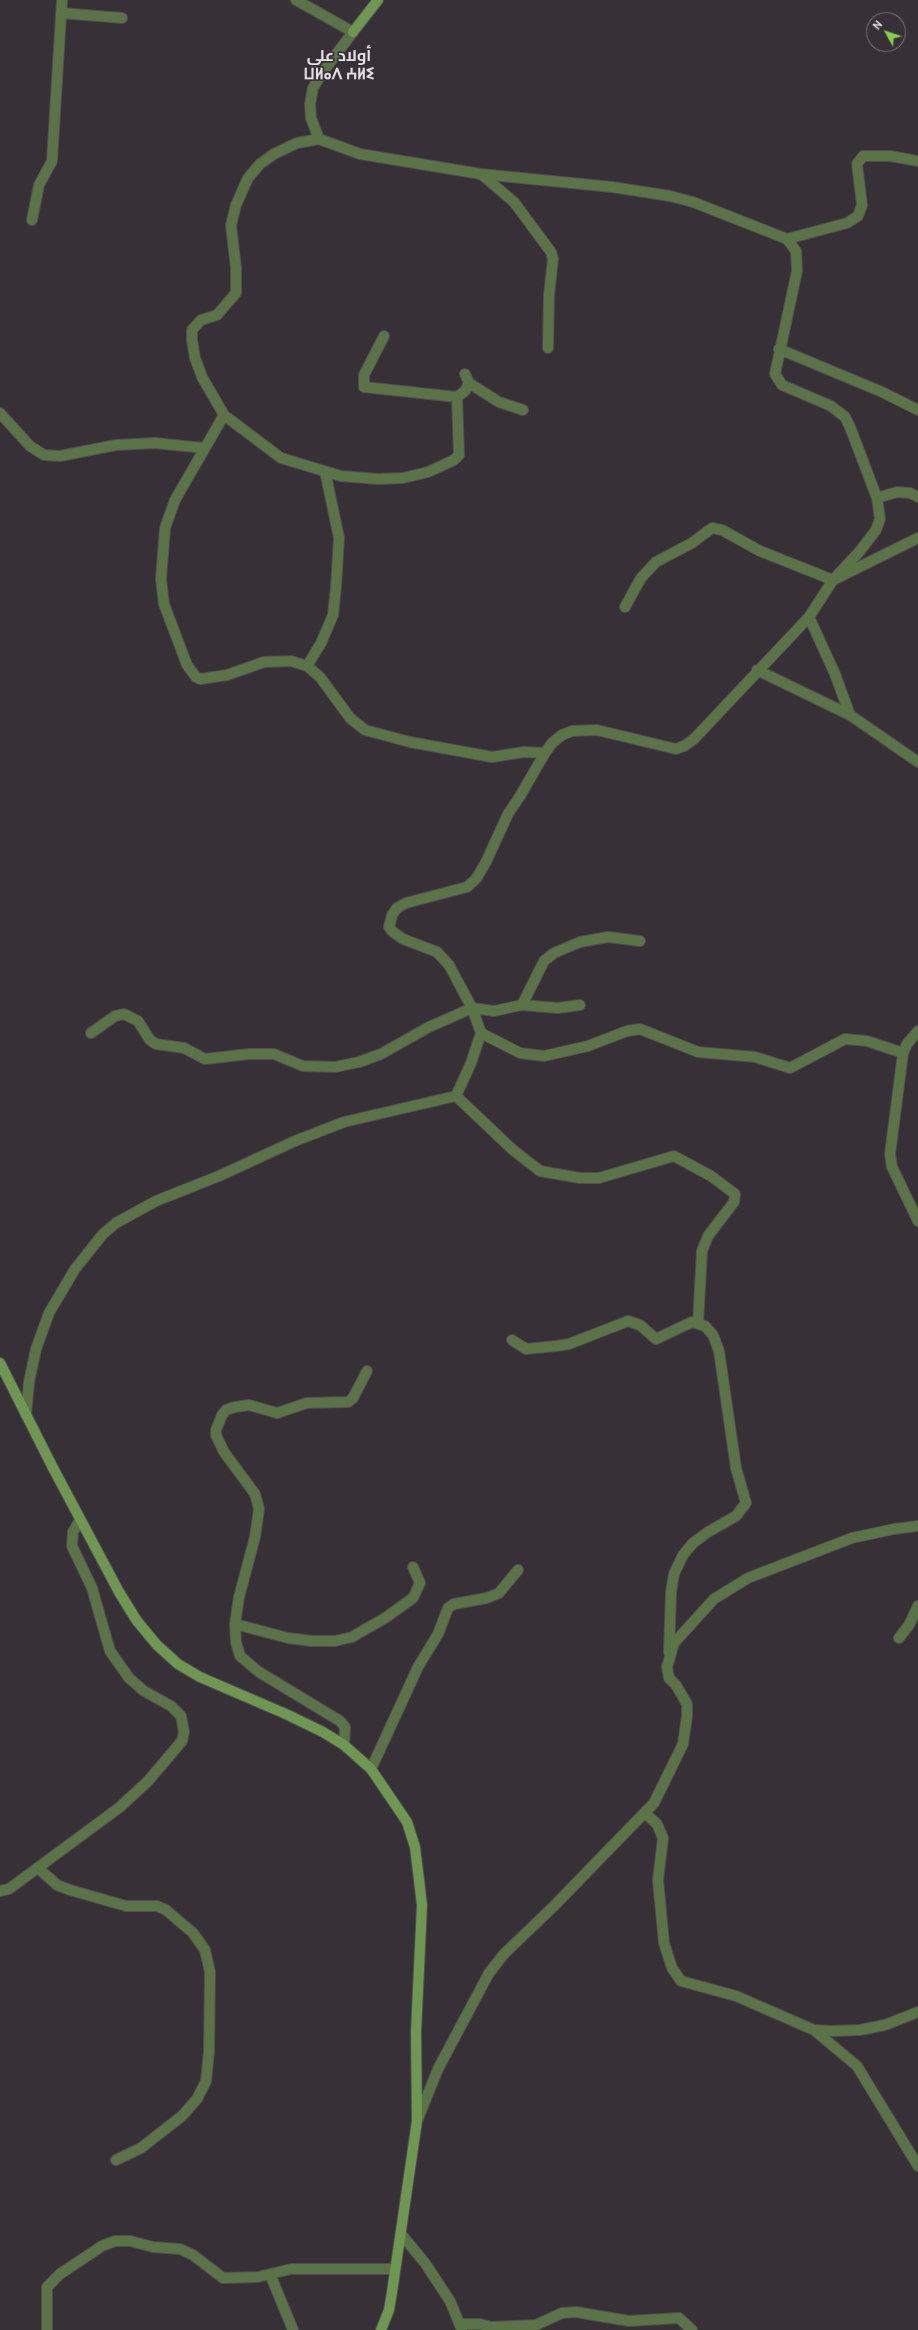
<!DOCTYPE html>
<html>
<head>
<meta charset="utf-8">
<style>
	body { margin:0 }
	#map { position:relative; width:918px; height:2330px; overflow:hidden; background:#373137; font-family:Cabin,sans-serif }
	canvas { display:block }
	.north { position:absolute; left:866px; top:12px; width:40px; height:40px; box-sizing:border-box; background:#373137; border:1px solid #7c777c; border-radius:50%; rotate:310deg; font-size:11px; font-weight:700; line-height:16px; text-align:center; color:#e4dfe3 }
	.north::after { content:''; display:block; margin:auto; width:14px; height:18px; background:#87cf4b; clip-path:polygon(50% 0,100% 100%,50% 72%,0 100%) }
</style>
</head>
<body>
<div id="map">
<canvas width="918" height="2330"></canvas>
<div class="north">N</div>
</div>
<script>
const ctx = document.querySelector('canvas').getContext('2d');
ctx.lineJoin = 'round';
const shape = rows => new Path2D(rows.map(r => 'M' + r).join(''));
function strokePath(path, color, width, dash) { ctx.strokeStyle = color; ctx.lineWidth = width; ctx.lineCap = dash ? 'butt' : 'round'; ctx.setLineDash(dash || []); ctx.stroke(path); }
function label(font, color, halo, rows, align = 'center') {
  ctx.font = font + ' Cabin,Cairo,"Noto Sans Tifinagh",sans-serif'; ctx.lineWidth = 3.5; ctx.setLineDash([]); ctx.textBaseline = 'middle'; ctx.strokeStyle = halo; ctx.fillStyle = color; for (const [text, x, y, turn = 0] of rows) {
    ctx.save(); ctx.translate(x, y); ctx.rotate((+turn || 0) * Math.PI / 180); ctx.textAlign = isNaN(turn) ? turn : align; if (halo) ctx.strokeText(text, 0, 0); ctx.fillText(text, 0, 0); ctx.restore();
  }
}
const street = shape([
	[296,0,353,32,322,73,313,88,310,104,311,118,319,139,360,154,481,174,612,187,670,196,693,202,787,239,796,251,797,271,775,374,782,385,831,406,845,417,850,427,877,498,880,519,876,530,860,551,833,580,809,617,694,739,684,746,676,749,597,730,572,731,562,735,552,743,545,753,520,796,508,814,486,862,476,879,467,887,406,903,397,908,392,915,389,927,393,932,403,939,437,952,449,965,472,1008,481,1033,471,1063,456,1096],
	[61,13,122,18],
	[319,139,297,143,274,154,260,164,248,178,236,205,231,225,236,268,236,293,217,315,201,320,192,330,192,340,195,358,202,377,224,415,175,500,165,528,161,579,164,604,187,665,196,677,200,679,227,675,264,662,291,661,307,666,320,677,350,718,365,730,410,742,492,757,524,752,545,753],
	[481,174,514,202,551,252,553,259,549,295,548,348],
	[32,220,39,185,52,161,62,0],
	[787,239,847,223,858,216,862,205,857,164,863,156,890,156,918,161],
	[384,336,364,375,364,387,457,397],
	[779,349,882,392,918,410],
	[469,383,499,402,523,410],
	[0,413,30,446,44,455,60,456,116,445,155,443,204,448],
	[224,415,281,458,341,476,378,479,403,478,428,472,454,460,459,455,457,397,465,391,469,383,465,374],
	[877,498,897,492,910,493,918,497],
	[625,607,641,578,656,562,692,543,712,528,722,530,760,551,833,580,918,538],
	[809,617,835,674,850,715],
	[307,666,321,643,333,615,336,587,339,538,325,471],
	[757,670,850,715,918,762],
	[522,1005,544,961,554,953,580,942,608,937,640,941],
	[918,1031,907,1044,903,1053,890,1154,892,1167,918,1221],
	[91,1033,115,1016,124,1014,138,1021,150,1040,156,1044,184,1048,205,1059,249,1054,274,1054,303,1066,335,1067,359,1062,381,1054,429,1027,472,1008,494,1011,522,1005,558,1008,580,1005],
	[481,1033,520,1053,544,1056,588,1046,627,1031,640,1029,698,1052,755,1057,790,1068,845,1039,867,1041,903,1053],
	[456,1096,513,1150,540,1171,580,1178,599,1178,674,1156,711,1176,735,1194,734,1202,708,1236,702,1251,698,1323],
	[512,1340,526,1349,556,1346,569,1344,628,1321,640,1325,656,1339,692,1322,705,1326,713,1335,719,1351,736,1468,746,1503,736,1516,708,1532,693,1543,683,1555,674,1574,671,1592,669,1652],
	[26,1415,29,1382,36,1349,49,1313,75,1269,103,1234,116,1223,156,1201,219,1176,295,1141,344,1122,456,1096],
	[235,1624,288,1638,312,1641,335,1641,352,1637,385,1618,413,1598,420,1583,413,1567],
	[899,1638,909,1625,918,1606],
	[344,1745,345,1727,340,1721,259,1672,240,1656,236,1642,235,1624,239,1597,255,1537,259,1509,255,1494,224,1452,216,1435,216,1430,222,1415,226,1410,235,1407,249,1405,277,1413,307,1403,348,1402,353,1398,367,1371],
	[371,1769,418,1667,438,1634,448,1608,454,1604,487,1598,499,1593,518,1570],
	[645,1813,657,1824,663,1838,658,1880,664,1943,672,1968,681,1981,736,1996,814,2030,830,2031,860,2030,885,2025,918,2012],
	[38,1868,57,1885,70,1890,126,1906,157,1906,166,1910,193,1933,205,1950,210,1972,209,2052,206,2081,197,2099,182,2116,141,2148,116,2160],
	[0,1891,9,1889,120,1807,148,1781,182,1741,184,1732,181,1716,171,1706,144,1691,129,1678,110,1651,92,1588,72,1546,73,1532,80,1520],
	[814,2030,857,2066,918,2166],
	[417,2121,438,2069,489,1973,504,1954,553,1907,654,1803,683,1744,687,1716,687,1704,676,1685,669,1678,667,1667,674,1643,714,1599,748,1578,852,1538,894,1529,918,1526],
	[401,2234,425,2263,450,2301,462,2330],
	[270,2274,293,2330],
	[460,2324,480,2324,491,2327,536,2325,562,2313,576,2312,629,2321,679,2318,692,2330],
	[47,2330,47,2287,60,2274,102,2246,115,2241,130,2241,153,2247,180,2249,193,2255,223,2278,258,2277,291,2269,395,2269]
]);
const secondary = shape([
	[353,32,378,0],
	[0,1363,52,1466,119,1592,137,1621,157,1645,178,1664,200,1677,288,1715,323,1732,344,1745,371,1769,407,1822,415,1847,422,1905,416,2032,417,2121,392,2292,389,2310,381,2330]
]);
const quarterNames = [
	["أولاد علي",339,56],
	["ⵡⵍⴰⴷ ⵄⵍⵉ",339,74]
];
strokePath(street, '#534d53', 12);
strokePath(secondary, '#534d53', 12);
strokePath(street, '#5a7448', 10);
strokePath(secondary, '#6e9751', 10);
label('bold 16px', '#e4dfe3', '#373137', quarterNames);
</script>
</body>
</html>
